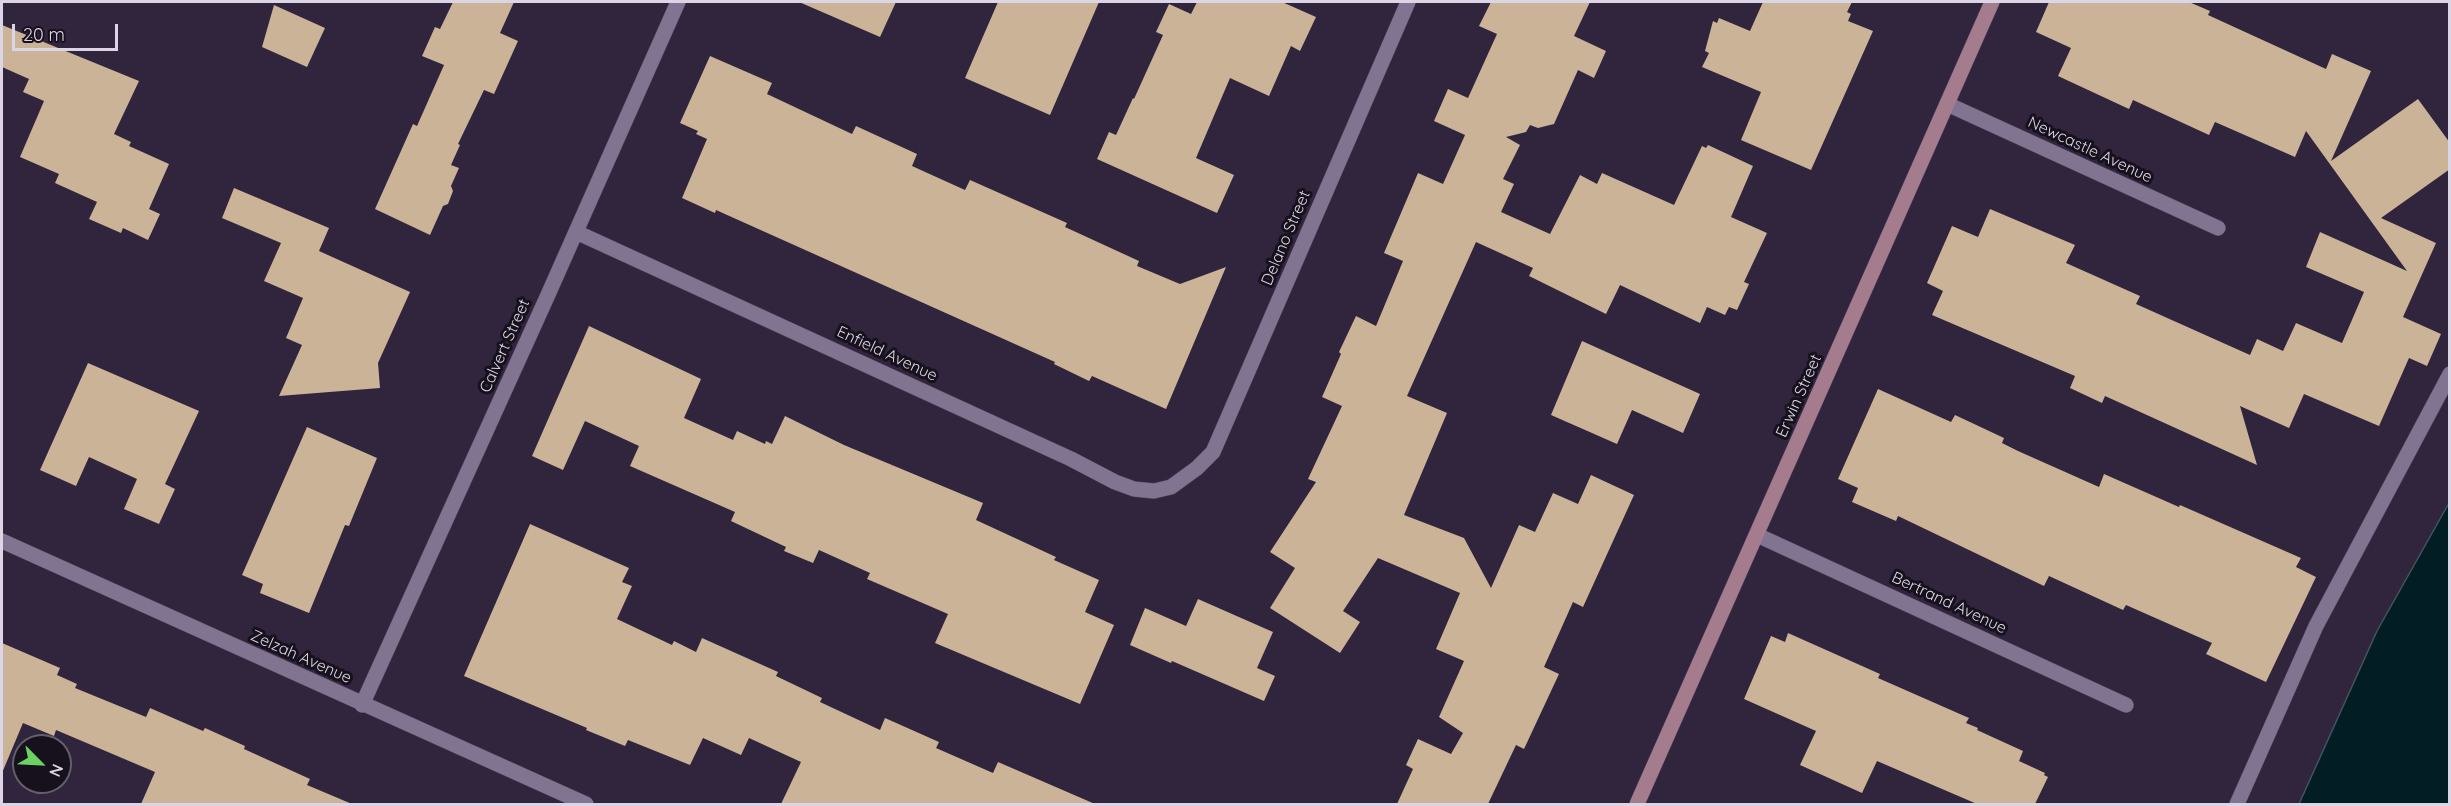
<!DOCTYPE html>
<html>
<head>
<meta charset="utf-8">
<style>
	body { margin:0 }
	#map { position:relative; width:2451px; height:806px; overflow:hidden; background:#31253e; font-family:Quicksand,sans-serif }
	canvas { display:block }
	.frame { position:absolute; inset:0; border:3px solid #dcd5e5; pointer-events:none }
	.north { position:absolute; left:12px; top:734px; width:60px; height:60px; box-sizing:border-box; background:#16111c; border:2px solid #655f6c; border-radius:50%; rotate:114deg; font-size:16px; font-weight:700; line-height:24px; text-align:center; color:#dcd5e5 }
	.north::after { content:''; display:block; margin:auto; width:21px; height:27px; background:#6cd362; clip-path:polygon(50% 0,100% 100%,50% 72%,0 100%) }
	.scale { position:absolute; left:12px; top:24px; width:106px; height:27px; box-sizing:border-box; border:3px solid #dcd5e5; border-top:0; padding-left:8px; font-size:18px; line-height:21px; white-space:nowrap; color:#dcd5e5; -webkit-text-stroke:4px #16111c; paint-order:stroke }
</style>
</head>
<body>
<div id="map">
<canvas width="2451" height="806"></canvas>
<div class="frame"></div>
<div class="north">N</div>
<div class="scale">20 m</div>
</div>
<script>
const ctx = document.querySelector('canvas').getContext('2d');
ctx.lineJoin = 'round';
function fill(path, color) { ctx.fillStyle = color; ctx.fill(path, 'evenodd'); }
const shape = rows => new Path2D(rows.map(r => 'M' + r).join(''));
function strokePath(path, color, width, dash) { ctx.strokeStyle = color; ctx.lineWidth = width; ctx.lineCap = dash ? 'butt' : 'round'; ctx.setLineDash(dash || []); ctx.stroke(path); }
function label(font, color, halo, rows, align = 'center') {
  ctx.font = font + ' Quicksand,sans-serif'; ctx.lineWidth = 6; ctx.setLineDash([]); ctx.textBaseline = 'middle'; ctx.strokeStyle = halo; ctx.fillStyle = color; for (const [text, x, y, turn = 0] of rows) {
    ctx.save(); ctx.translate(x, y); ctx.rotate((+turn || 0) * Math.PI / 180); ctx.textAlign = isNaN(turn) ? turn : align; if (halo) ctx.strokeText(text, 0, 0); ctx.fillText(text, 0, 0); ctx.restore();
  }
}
const water = shape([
	[2449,503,2449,804,2299,804,2377,631,2449,503]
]);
const building = shape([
	[453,2,514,2,500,33,518,41,494,94,484,90,458,144,460,145,451,165,459,168,451,186,453,191,448,204,443,206,430,235,375,209,413,124,417,126,444,65,422,56,435,27,440,29],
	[799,2,896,2,880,37],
	[998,2,1099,2,1050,115,965,78],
	[1197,2,1282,2,1316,17,1300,51,1291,46,1269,96,1230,78,1196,158,1234,175,1217,213,1097,159,1109,132,1116,135,1133,98,1134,99,1163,35,1156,32,1169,4,1191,14],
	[1491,2,1590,2,1574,36,1606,51,1594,78,1578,70,1554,124,1538,128,1530,125,1526,132,1506,137,1520,145,1503,179,1514,184,1501,212,1550,234,1580,175,1597,184,1602,173,1674,205,1702,146,1706,148,1708,145,1753,166,1731,217,1767,233,1744,282,1749,284,1737,310,1729,307,1725,315,1707,307,1700,323,1620,285,1606,314,1529,276,1533,268,1476,242,1407,396,1447,413,1404,515,1464,538,1491,588,1519,525,1535,532,1553,493,1578,504,1591,475,1634,495,1583,607,1573,602,1544,667,1559,674,1524,749,1516,745,1488,804,1397,804,1413,769,1406,765,1418,739,1451,754,1463,733,1439,717,1464,661,1436,649,1460,593,1378,558,1343,611,1360,622,1340,653,1270,608,1295,568,1270,552,1316,482,1308,479,1342,406,1322,397,1341,354,1339,352,1356,316,1376,326,1403,261,1384,253,1418,173,1443,184,1465,135,1434,121,1448,89,1468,98,1497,34,1479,26],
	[1763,2,1852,2,1847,12,1851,14,1848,21,1873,31,1811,170,1741,140,1761,92,1702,67,1709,53,1705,51,1713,21,1717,23,1719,18,1750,31],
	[2049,2,2189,2,2210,11,2208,15,2326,69,2332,54,2371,71,2331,161,2418,99,2450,143,2450,169,2381,218,2436,243,2403,317,2441,334,2427,366,2409,358,2379,426,2304,394,2289,428,2240,406,2257,465,2105,396,2102,403,2070,388,2075,376,1932,315,1943,291,1927,283,1952,226,1978,237,1990,209,2075,245,2066,263,2140,296,2136,304,2250,355,2257,339,2283,351,2296,323,2342,343,2364,292,2306,267,2320,232,2407,271,2306,131,2295,157,2215,122,2209,135,2133,100,2129,109,2058,76,2071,48,2036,32],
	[274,5,325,28,307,67,262,47],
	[2,25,139,81,114,134,131,142,129,146,169,164,149,209,160,214,148,240,123,228,121,233,89,219,97,202,55,183,59,174,20,157,44,101,23,92,29,79,2,67],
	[710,56,772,83,767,94,852,134,856,126,917,154,912,166,965,190,970,180,1067,223,1065,227,1139,261,1137,266,1180,284,1226,267,1166,409,1092,376,1089,381,1054,364,1055,362,716,210,715,213,682,198,707,139,696,134,698,131,680,123],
	[234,188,329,228,319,251,410,292,378,363,380,388,279,396,302,345,286,338,303,298,264,281,281,243,222,218],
	[589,326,701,379,684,418,733,440,737,431,765,444,766,441,772,444,785,416,844,445,983,503,976,520,1056,557,1054,560,1099,580,1085,612,1114,625,1080,704,935,643,948,614,867,579,870,573,819,550,813,563,784,551,786,547,731,521,735,512,630,466,639,446,585,421,563,470,532,456],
	[1582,341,1700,394,1683,433,1632,410,1617,444,1551,415],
	[88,363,199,411,165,484,175,489,159,524,124,509,137,479,89,457,76,486,40,470],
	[1878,389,1951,422,1955,415,2004,438,2002,443,2018,451,2099,487,2104,474,2179,507,2180,505,2301,558,2296,567,2316,577,2266,682,2206,654,2212,643,2126,605,2123,610,2049,576,2044,586,1898,516,1896,521,1852,502,1858,488,1838,479],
	[307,427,377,458,349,526,345,525,309,613,260,593,263,584,242,575],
	[530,524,629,568,622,582,632,586,617,619,672,645,674,641,696,652,702,638,778,672,776,676,822,698,820,702,880,730,885,718,939,742,936,748,993,773,998,762,1095,804,781,804,801,762,749,738,741,755,703,738,690,765,628,740,625,746,586,730,587,728,464,676],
	[1198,599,1273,632,1257,668,1275,676,1264,701,1172,661,1171,663,1130,645,1145,608,1186,626],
	[1788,633,1880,674,1878,678,1969,718,1966,723,1978,728,1977,730,2023,751,2019,761,2045,773,2044,775,2048,777,2035,804,1977,804,1877,761,1862,793,1800,765,1816,731,1744,699,1771,636,1785,642],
	[2,643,60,668,57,675,77,684,75,688,146,717,150,708,203,731,205,728,245,746,244,749,310,779,307,785,352,804,141,804,155,772,56,730,54,736,23,723,2,773]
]);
const lane = shape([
	[2237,804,2316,626,2450,374]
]);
const street = shape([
	[1947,104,2218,228],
	[576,232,1071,459,1115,482,1134,489,1154,491,1171,487,1197,468,1213,452,1408,2],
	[1757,535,2126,705],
	[2,541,586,804],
	[362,705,547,297,678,2]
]);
const secondary = shape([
	[1637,804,1992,2]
]);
const streetNames = [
	["Newcastle Avenue",2090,150,25],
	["Delano Street",1286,238,-67],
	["Calvert Street",505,346,-66],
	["Enfield Avenue",887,354,25],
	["Erwin Street",1799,396,-66],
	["Bertrand Avenue",1949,603,25],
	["Zelzah Avenue",301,657,24]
];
fill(water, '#021e24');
strokePath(water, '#43555e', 1.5);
fill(building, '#cab397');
strokePath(lane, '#4c4256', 16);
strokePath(street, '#4c4256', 16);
strokePath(secondary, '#4c4256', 16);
strokePath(lane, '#817491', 15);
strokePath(street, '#817491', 15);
strokePath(secondary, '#a57c8e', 15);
label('16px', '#dcd5e5', '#16111c', streetNames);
</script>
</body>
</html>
